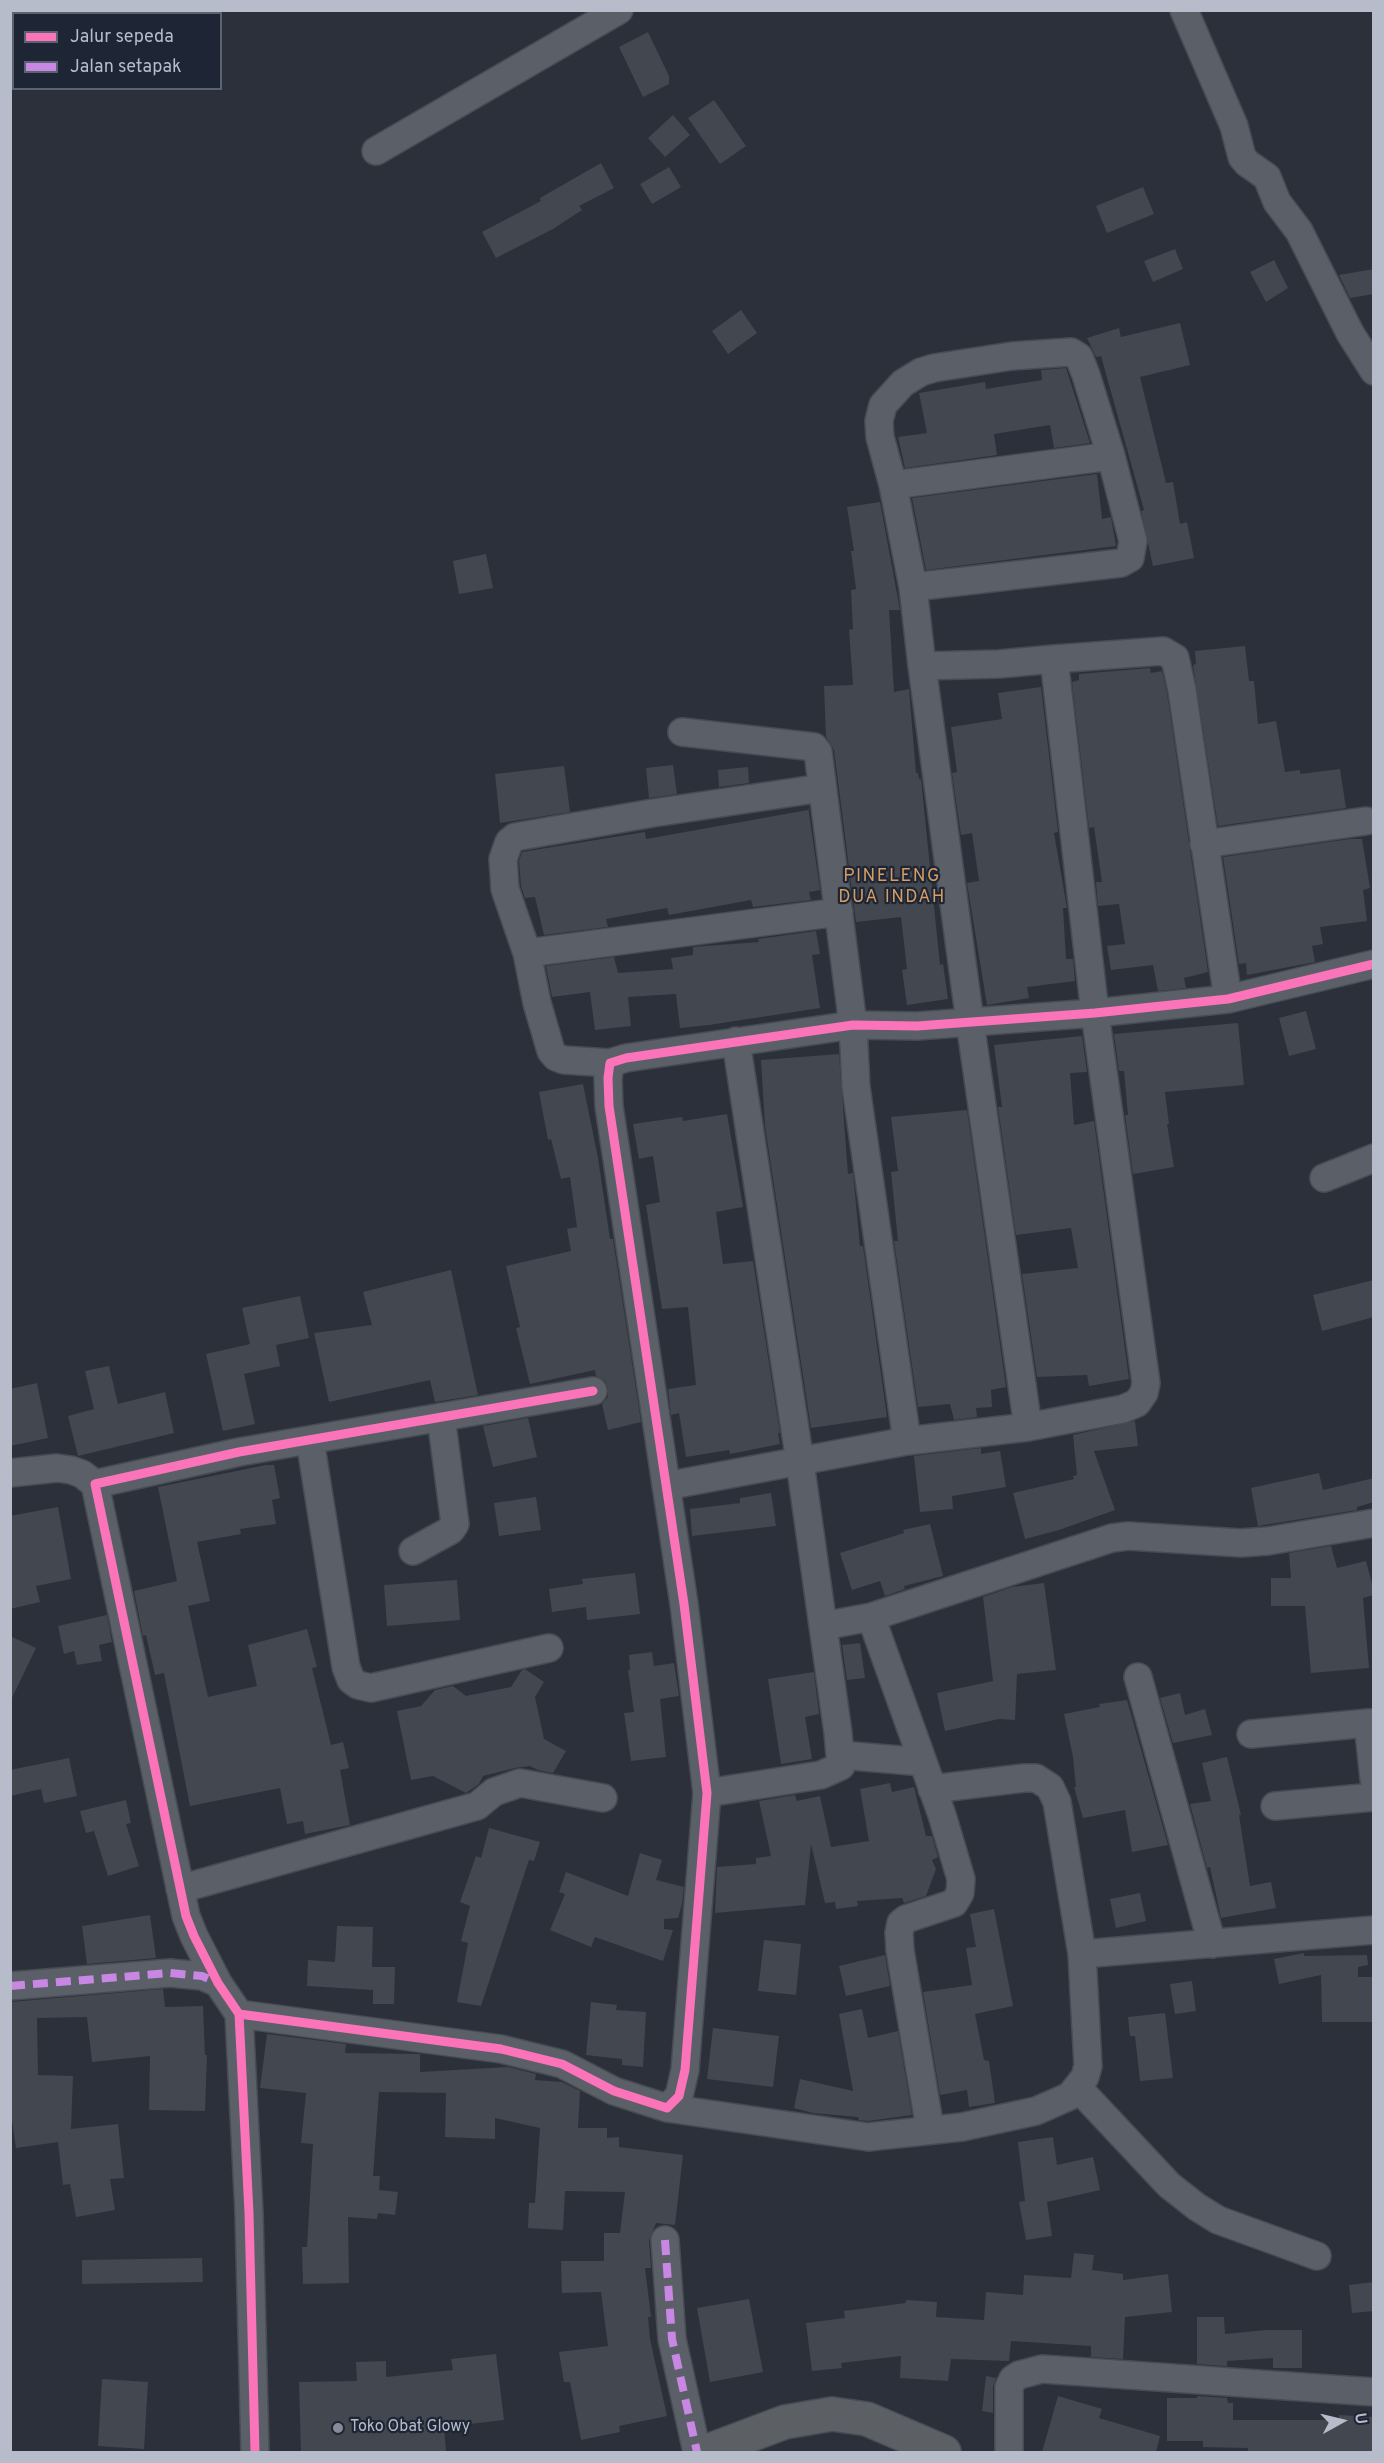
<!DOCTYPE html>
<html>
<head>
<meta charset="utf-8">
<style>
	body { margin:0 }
	#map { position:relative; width:1384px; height:2463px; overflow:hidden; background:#2b303a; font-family:Overpass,sans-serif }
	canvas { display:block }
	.frame { position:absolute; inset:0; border:12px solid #b6bcca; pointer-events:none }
	.legend { position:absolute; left:12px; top:12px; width:210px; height:78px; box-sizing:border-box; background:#1e2635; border:2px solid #5b6271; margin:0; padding:8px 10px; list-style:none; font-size:18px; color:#b6bcca }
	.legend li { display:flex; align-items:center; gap:12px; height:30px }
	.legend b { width:30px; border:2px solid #5b6271 }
	.north { position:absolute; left:1312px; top:2391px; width:60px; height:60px; -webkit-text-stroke:4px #1e2635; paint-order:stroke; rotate:82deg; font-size:16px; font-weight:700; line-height:24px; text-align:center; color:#b6bcca }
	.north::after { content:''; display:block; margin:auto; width:21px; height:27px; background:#b6bcca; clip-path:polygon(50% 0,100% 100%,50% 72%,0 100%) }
</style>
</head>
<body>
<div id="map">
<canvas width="1384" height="2463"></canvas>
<div class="frame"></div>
<ul class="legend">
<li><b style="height:8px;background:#fb73b8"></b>Jalur sepeda</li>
<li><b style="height:8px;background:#c787e3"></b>Jalan setapak</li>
</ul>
<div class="north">U</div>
</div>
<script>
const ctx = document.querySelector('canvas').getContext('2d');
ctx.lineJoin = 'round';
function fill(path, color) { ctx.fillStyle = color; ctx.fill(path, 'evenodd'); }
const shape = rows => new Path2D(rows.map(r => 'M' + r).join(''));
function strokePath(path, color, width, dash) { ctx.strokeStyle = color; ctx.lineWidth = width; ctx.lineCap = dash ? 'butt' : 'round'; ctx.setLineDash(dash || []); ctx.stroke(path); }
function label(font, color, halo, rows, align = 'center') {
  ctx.font = font + ' Overpass,sans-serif'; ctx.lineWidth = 4.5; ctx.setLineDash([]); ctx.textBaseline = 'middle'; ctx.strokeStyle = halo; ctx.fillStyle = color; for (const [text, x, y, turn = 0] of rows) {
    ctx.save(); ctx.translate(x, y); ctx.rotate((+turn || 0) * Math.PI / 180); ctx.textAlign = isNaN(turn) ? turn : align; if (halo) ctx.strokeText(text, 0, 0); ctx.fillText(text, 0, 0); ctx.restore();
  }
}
const building = shape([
	[648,32,669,76,669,84,643,97,619,47],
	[714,100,746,146,720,164,688,118],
	[673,115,690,135,665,157,648,138],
	[601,163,614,188,579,206,582,210,553,229,496,258,482,232,541,201,540,198],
	[669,167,681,187,652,204,640,184],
	[1143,187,1154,214,1107,233,1096,206],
	[1175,249,1183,269,1153,282,1144,261],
	[1274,260,1288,288,1266,302,1250,272],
	[1374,269,1374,294,1350,298,1339,275],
	[741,310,757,333,728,354,712,331],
	[1180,323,1190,365,1140,377,1166,483,1173,482,1180,524,1187,522,1194,558,1153,566,1141,511,1144,510,1101,356,1096,357,1087,338,1119,328,1121,337],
	[1066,368,1090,443,1054,448,1050,425,994,434,997,455,905,468,898,437,927,433,919,393,985,382,986,389,1042,380,1041,370],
	[1097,474,1102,519,1111,517,1116,546,926,570,912,498],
	[880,502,900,610,889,610,894,692,909,689,916,773,918,773,919,779,921,779,940,965,943,964,948,999,907,1005,902,970,907,969,901,917,856,922,834,750,826,737,824,686,853,685,849,630,853,629,851,590,856,589,851,551,854,551,847,507],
	[486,554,493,588,459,594,453,561],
	[1245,646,1249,681,1254,681,1258,724,1276,721,1285,772,1300,770,1300,774,1340,769,1346,808,1218,826,1193,665,1196,664,1195,651],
	[1150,668,1151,673,1162,671,1167,693,1208,972,1184,978,1186,988,1158,991,1153,965,1111,970,1107,946,1125,944,1119,904,1098,906,1096,882,1102,882,1094,827,1089,828,1072,682,1079,680,1079,674],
	[1041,687,1058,832,1054,833,1067,908,1063,908,1066,959,1073,959,1075,981,1027,987,1029,998,987,1005,967,883,979,881,972,833,961,835,952,773,957,772,951,727,1002,719,998,693],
	[673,765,677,794,649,798,646,768],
	[564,766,570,812,500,823,495,774],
	[748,767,749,783,719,787,718,770],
	[808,806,820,890,809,892,811,900,753,907,751,900,669,915,667,908,606,919,608,927,544,935,535,897,525,898,521,886,519,861,522,852,645,832,646,839,808,810],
	[1350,839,1362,839,1370,888,1363,890,1367,921,1320,927,1323,944,1312,946,1315,962,1247,975,1246,963,1239,964,1223,857],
	[816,931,820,954,812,955,820,1008,709,1025,680,1028,676,994,628,997,631,1026,595,1030,590,992,552,997,546,966,614,957,618,973,673,969,671,958,693,955,693,947,759,942,758,939],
	[1306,1011,1316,1049,1289,1056,1279,1018],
	[1238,1023,1244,1085,1165,1092,1169,1124,1167,1124,1174,1167,1133,1174,1125,1115,1128,1115,1124,1071,1119,1071,1114,1034],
	[1082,1036,1087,1072,1070,1073,1074,1125,1094,1121,1129,1379,1089,1386,1087,1375,1037,1377,1022,1274,1078,1268,1071,1228,1016,1235,998,1107,1002,1107,994,1045],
	[839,1054,848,1174,853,1173,860,1246,863,1246,887,1417,811,1428,765,1126,761,1060],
	[583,1084,598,1158,610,1239,613,1239,641,1422,608,1430,602,1404,608,1397,608,1388,605,1381,596,1376,595,1370,530,1384,516,1328,520,1327,506,1266,571,1251,567,1229,577,1227,570,1177,561,1179,551,1139,548,1140,539,1092],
	[967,1110,1006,1387,991,1390,992,1407,976,1408,977,1417,954,1420,950,1404,918,1407,894,1241,898,1241,891,1172,898,1171,891,1117],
	[727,1114,743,1207,716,1212,723,1264,753,1261,780,1433,778,1433,780,1444,730,1454,729,1450,686,1457,679,1413,671,1415,668,1389,696,1385,688,1307,662,1309,646,1205,660,1202,653,1156,639,1159,633,1124,682,1117,683,1121],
	[451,1270,478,1395,435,1402,430,1380,329,1402,314,1333,372,1325,363,1292],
	[1374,1280,1374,1317,1322,1331,1313,1295],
	[300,1296,309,1338,276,1345,280,1366,244,1374,255,1424,223,1431,206,1354,250,1344,242,1308],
	[109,1366,118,1404,165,1392,174,1433,78,1456,68,1416,94,1409,85,1371],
	[37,1383,48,1438,10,1446,10,1389],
	[528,1418,537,1457,493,1467,483,1426],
	[1135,1421,1138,1446,1094,1451,1115,1510,1059,1530,1025,1539,1013,1493,1074,1479,1073,1476,1077,1475,1073,1435],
	[981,1448,981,1454,1000,1451,1006,1487,952,1496,953,1509,920,1512,914,1456],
	[266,1465,274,1465,280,1498,272,1500,276,1524,240,1529,241,1534,197,1542,210,1601,188,1606,208,1697,257,1686,248,1645,307,1629,317,1667,312,1668,331,1745,343,1742,349,1768,340,1770,350,1825,305,1834,303,1821,287,1824,280,1788,190,1806,164,1673,155,1675,146,1635,143,1636,134,1591,177,1581,158,1487],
	[1319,1473,1323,1490,1374,1478,1374,1502,1357,1507,1357,1510,1258,1526,1251,1488],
	[771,1493,776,1526,692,1536,690,1509,740,1503,740,1498],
	[536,1497,541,1530,499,1536,494,1503],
	[58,1507,71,1579,36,1586,40,1602,10,1609,10,1516],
	[930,1524,943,1576,904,1586,905,1589,885,1596,880,1581,852,1590,840,1553,904,1533,903,1530],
	[1331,1546,1337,1568,1366,1561,1374,1591,1374,1595,1363,1598,1369,1668,1311,1673,1305,1606,1271,1606,1271,1578,1291,1578,1289,1553],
	[635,1573,640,1614,587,1620,586,1607,552,1612,549,1589,583,1584,582,1579],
	[457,1580,460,1620,387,1626,384,1585],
	[1044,1583,1056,1670,1017,1674,1015,1720,999,1719,945,1731,937,1693,993,1681,983,1597,1012,1587],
	[107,1615,112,1642,99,1645,102,1661,77,1665,74,1651,64,1654,58,1626],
	[10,1636,36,1648,10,1702],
	[860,1643,865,1678,847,1680,842,1645],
	[652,1652,654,1666,674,1663,679,1696,660,1699,666,1757,631,1761,624,1713,634,1712,628,1670,630,1670,629,1655],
	[525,1669,544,1682,535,1697,544,1739,566,1751,553,1773,538,1770,530,1766,515,1768,483,1776,479,1784,466,1793,433,1776,411,1780,397,1711,421,1706,435,1690,453,1686,466,1696,511,1687,522,1670],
	[814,1672,819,1714,805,1717,812,1759,781,1764,768,1679],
	[1180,1693,1185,1715,1205,1709,1212,1735,1173,1743,1160,1698],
	[1127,1700,1168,1845,1132,1852,1125,1810,1083,1818,1074,1787,1076,1787,1073,1757,1064,1714,1100,1707,1099,1704],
	[1227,1757,1241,1815,1239,1815,1250,1886,1271,1882,1276,1908,1221,1918,1210,1867,1207,1868,1190,1804,1211,1801,1202,1763],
	[69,1758,77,1796,44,1803,41,1789,10,1796,10,1770],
	[890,1783,892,1792,914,1787,926,1836,932,1836,938,1857,932,1860,936,1869,926,1896,904,1903,902,1898,857,1901,858,1906,836,1909,835,1902,825,1903,811,1844,805,1905,715,1913,717,1867,756,1864,756,1858,771,1856,759,1801,795,1795,797,1801,820,1796,831,1847,869,1841,860,1789],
	[126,1800,131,1823,126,1824,139,1866,108,1876,94,1831,86,1833,80,1811],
	[489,1828,540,1842,534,1861,529,1860,481,2006,457,2002,468,1943,461,1941,470,1906,460,1902,476,1856,481,1858],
	[640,1853,662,1860,656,1880,684,1887,682,1904,678,1918,664,1919,664,1929,673,1930,663,1961,595,1937,591,1947,550,1930,565,1894,559,1892,566,1872,628,1896],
	[1140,1893,1146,1921,1116,1928,1110,1899],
	[994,1909,1013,2006,975,2014,984,2060,989,2061,995,2103,969,2107,967,2090,940,2095,923,1992,972,1985,966,1948,976,1947,970,1914],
	[150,1915,156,1958,87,1964,82,1926],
	[337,1926,373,1927,372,1967,395,1967,394,2004,373,2004,373,1990,307,1986,308,1960,335,1962],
	[764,1940,801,1944,796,1995,758,1991],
	[1304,1953,1304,1956,1367,1955,1368,1965,1358,1967,1358,1977,1374,1977,1374,2022,1322,2022,1321,1975,1279,1984,1274,1959],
	[885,1955,890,1986,846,1996,839,1966],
	[1192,1981,1196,2011,1175,2014,1170,1984],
	[163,1989,165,2007,203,2006,205,2055,207,2055,205,2111,149,2110,150,2056,92,2062,87,2017,37,2018,38,2075,73,2076,71,2129,118,2124,124,2178,110,2179,115,2210,76,2217,70,2184,63,2185,58,2142,16,2148,10,2107,10,2002],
	[591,2002,617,2005,616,2010,646,2012,643,2067,622,2065,622,2059,586,2055],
	[862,2009,868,2038,898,2031,912,2115,868,2121,859,2120,858,2117,813,2113,794,2108,800,2079,853,2091,839,2014],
	[1165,2013,1173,2078,1140,2081,1135,2036,1130,2036,1128,2017],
	[713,2028,779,2036,773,2087,707,2079],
	[267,2034,346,2044,345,2053,420,2054,420,2072,508,2067,536,2074,535,2080,562,2082,580,2091,578,2128,607,2128,607,2138,619,2137,619,2147,683,2155,675,2225,656,2223,649,2241,651,2268,645,2268,651,2317,648,2317,650,2339,667,2416,619,2426,620,2432,581,2440,570,2382,564,2382,559,2352,608,2346,601,2292,562,2293,561,2261,604,2261,604,2233,620,2233,625,2192,565,2191,563,2230,528,2228,529,2203,535,2203,540,2128,495,2118,495,2139,445,2137,446,2093,379,2092,373,2176,380,2176,379,2190,398,2192,395,2215,378,2213,377,2219,348,2217,349,2283,303,2284,302,2247,307,2247,313,2144,301,2143,306,2093,260,2088],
	[1053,2137,1057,2165,1093,2157,1100,2190,1047,2202,1052,2236,1026,2240,1019,2202,1025,2201,1018,2142],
	[1074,2253,1094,2255,1092,2270,1123,2274,1123,2280,1168,2274,1172,2312,1125,2317,1123,2359,1091,2357,1091,2346,1011,2341,1009,2361,951,2359,948,2381,900,2378,901,2356,841,2363,842,2368,812,2371,806,2323,845,2318,844,2311,906,2303,906,2300,937,2302,936,2317,984,2320,986,2292,1023,2295,1024,2275,1071,2278],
	[202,2258,203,2282,82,2284,82,2260],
	[1374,2282,1374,2311,1352,2313,1349,2285],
	[749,2299,763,2372,710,2382,697,2308],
	[1197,2317,1224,2317,1225,2334,1267,2330,1302,2330,1302,2368,1273,2368,1273,2358,1227,2361,1227,2366,1197,2364],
	[496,2354,504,2420,444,2427,446,2452,301,2452,299,2382,357,2381,356,2362,386,2361,386,2377,453,2370,451,2359],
	[986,2376,996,2378,993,2387,993,2413,982,2411],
	[102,2379,148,2382,144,2449,98,2446],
	[1058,2396,1102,2409,1099,2418,1160,2436,1156,2452,1042,2452],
	[1197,2396,1227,2398,1228,2403,1233,2403,1233,2420,1339,2420,1339,2415,1374,2417,1374,2452,1248,2452,1248,2448,1203,2447,1203,2441,1167,2441,1167,2398,1197,2398]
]);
const minor = shape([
	[1184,10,1234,126,1242,157,1247,163,1267,177,1277,202,1299,231,1350,333,1374,371],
	[376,151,619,10],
	[893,485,880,437,879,421,883,405,903,383,921,372,934,368,1012,356,1071,352,1079,357,1086,375,1111,456,1133,541,1130,558,1121,563,913,587],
	[1054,659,1163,651,1175,658,1182,690,1228,999],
	[922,666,913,587,893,485,1111,456],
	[682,732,806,746,814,747,818,752,853,1025,856,1087,907,1441],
	[1204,844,1366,821],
	[527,953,839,912],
	[610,1063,564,1060,556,1057,551,1051,537,1003,527,953,505,889,503,859,509,842,515,837,653,813,822,788],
	[1324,1178,1374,1158],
	[310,1440,346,1667,351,1680,358,1685,371,1688,549,1648],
	[10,1473,57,1468,71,1470,82,1474,95,1484],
	[666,1486,907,1441,1028,1427,1123,1409,1137,1403,1144,1393,1146,1383,1095,1013,1054,659,999,664,922,666,970,1022,1028,1427],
	[413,1551,451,1530,455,1524,441,1417],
	[871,1617,942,1815,961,1879,960,1893,954,1903,906,1919,901,1923,899,1933,900,1950,930,2129],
	[823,1626,871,1617,1112,1538,1128,1536,1241,1543,1268,1541,1374,1523],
	[1138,1677,1212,1944],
	[1374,1723,1368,1723,1374,1779],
	[1251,1734,1368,1723],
	[841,1755,923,1762],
	[932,1789,1024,1778,1036,1778,1050,1787,1057,1802,1082,1954],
	[707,1793,821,1775,841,1766,838,1733,800,1462,736,1041],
	[1275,1806,1374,1797],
	[180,1889,477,1806,494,1792,520,1783,603,1798],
	[10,1986,170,1973,202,1976,218,1983],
	[239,2014,501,2049,562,2064,614,2091,667,2108,679,2096,685,2070,707,1793,684,1604,609,1106,608,1078,610,1063,626,1058,853,1025,917,1026,1095,1013,1228,999,1374,964],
	[1078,2088,1169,2185,1197,2207,1218,2220,1317,2256],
	[667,2108,868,2137,962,2127,1036,2111,1070,2096,1085,2077,1088,2066,1082,1954,1374,1930],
	[665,2240,672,2339,697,2452],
	[255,2452,249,2213,239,2014,218,1983,194,1936,186,1916,95,1484,239,1452,593,1391],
	[1009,2452,1009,2387,1013,2379,1019,2375,1042,2369,1374,2392]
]);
const trunk = shape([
	[705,2452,785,2422,832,2414,867,2419,944,2452]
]);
const quiet = shape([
	[10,1986,170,1973,202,1976,216,1982],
	[665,2240,672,2339,697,2452]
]);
const cycleway = shape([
	[239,2014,501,2049,562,2064,614,2091,667,2108,679,2096,685,2070,707,1793,684,1604,609,1106,608,1078,610,1063,626,1058,853,1025,917,1026,1095,1013,1228,999,1374,964],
	[255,2452,249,2213,239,2014,218,1983,194,1936,186,1916,95,1484,239,1452,593,1391]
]);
const markers = [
	[338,2428,6,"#858b98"]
];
const poiNames = [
	["Toko Obat Glowy",350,2428]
];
const neighbourhoodNames = [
	["PINELENG",892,877],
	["DUA INDAH",892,898]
];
fill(building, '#43474f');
strokePath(minor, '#474b52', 30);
strokePath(trunk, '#484c55', 36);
strokePath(minor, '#5b5f68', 27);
strokePath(trunk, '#5c6065', 33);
strokePath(quiet, '#c787e3', 8, [15, 8]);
strokePath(cycleway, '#fb73b8', 9);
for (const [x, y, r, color] of markers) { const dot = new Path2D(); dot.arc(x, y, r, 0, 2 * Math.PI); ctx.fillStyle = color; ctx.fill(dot); strokePath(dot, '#1e2635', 2); }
label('16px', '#b6bcca', '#1e2635', poiNames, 'left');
ctx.letterSpacing = '1.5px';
label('18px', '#d69d65', '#1e2635', neighbourhoodNames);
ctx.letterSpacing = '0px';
</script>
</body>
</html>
